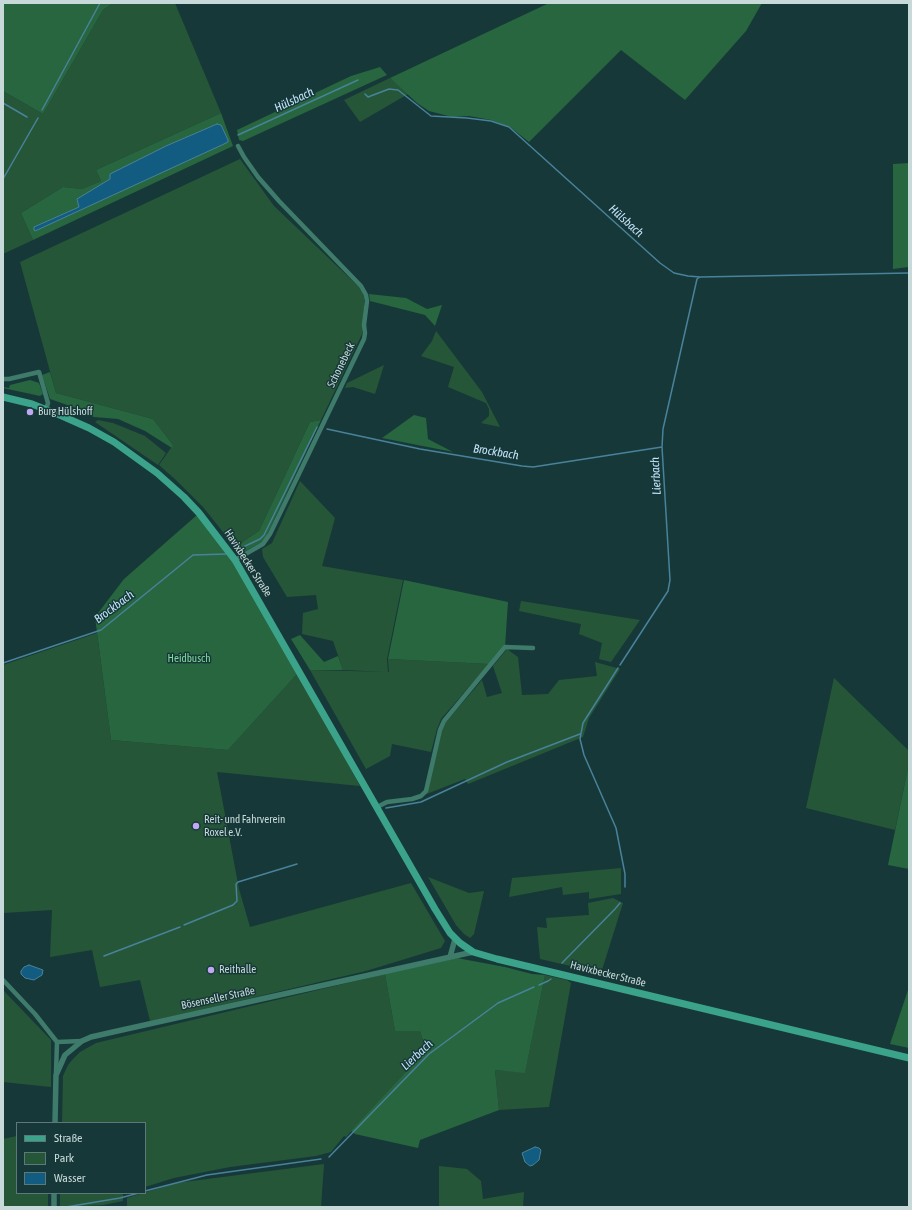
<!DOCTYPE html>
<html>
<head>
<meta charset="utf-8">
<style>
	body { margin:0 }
	#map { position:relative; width:912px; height:1210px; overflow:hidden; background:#173838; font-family:"Asap Condensed",sans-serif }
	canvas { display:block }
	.frame { position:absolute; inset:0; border:4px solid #c7d9d9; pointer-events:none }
	.legend { position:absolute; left:16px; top:1122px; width:130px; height:72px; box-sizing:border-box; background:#173838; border:1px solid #5d7878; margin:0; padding:5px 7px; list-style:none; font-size:12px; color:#c7d9d9 }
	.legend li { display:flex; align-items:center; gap:8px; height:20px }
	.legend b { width:20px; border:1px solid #5d7878 }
</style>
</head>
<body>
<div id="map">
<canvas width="912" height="1210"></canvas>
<div class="frame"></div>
<ul class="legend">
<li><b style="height:5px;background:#3ba38a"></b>Straße</li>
<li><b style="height:11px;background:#265638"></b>Park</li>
<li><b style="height:11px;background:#125c81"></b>Wasser</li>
</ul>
</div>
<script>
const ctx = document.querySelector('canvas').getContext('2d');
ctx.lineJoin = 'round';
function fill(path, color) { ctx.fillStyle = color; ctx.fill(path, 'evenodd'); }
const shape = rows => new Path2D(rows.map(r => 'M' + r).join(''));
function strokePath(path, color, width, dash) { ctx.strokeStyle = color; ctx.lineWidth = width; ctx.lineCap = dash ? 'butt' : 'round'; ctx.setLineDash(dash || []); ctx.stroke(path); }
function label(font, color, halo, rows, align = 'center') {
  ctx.font = font + ' "Asap Condensed",sans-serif'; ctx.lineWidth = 3; ctx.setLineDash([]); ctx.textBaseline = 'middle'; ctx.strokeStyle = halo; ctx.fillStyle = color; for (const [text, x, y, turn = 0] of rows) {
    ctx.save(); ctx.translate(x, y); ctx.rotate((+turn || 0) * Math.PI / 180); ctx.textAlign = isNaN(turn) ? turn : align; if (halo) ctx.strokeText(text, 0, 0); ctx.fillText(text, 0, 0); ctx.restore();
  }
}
const green = shape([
	[113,3,175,3,221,113,96,170,101,181,82,189,63,187,21,213,33,240,3,254,4,210,3,206,3,91,43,114,103,10],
	[390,78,408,94,360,122,344,100],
	[240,159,274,206,359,287,364,296,364,308,362,334,321,420,310,422,259,531,235,547,203,507,176,480,159,465,173,445,153,419,56,393,20,262],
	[436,331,482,392,500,427,481,423,489,416,489,409,486,403,448,387,454,367,421,356,432,341],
	[384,365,375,394,353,387,345,388,347,383],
	[98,420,113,423,145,436,166,453,158,465,95,422],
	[300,481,335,518,322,566,403,580,387,659,388,672,343,670,333,641,302,634,303,613,318,609,316,595,287,597,263,557,262,549,272,543],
	[521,601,640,620,611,662,599,659,602,643,579,634,581,624,519,611],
	[97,633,111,740,228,750,298,673,360,786,217,772,239,889,250,927,411,883,445,941,441,948,366,971,196,1011,150,1021,140,980,100,987,92,950,50,957,52,910,3,913,3,665],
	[507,649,518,657,522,695,548,694,559,680,597,676,595,662,620,669,589,718,583,737,468,784,465,779,424,795,427,791,442,731,446,722,482,680,487,697,502,693,493,666],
	[388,659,489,664,441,719,437,729,431,752,392,744,390,756,366,769,310,670,389,672],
	[834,678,909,751,909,763,895,830,806,808],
	[621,868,621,894,589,899,589,892,563,895,562,887,509,897,512,878],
	[428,877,469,893,484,891,474,934,470,938,464,934,456,925],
	[613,898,623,903,601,973,540,959,537,927,547,928,546,918,589,915,588,903],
	[385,974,395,1031,420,1031,426,1050,346,1137,344,1136,331,1152,316,1156,230,1167,174,1178,145,1187,145,1123,62,1123,63,1076,68,1065,73,1059,80,1052,96,1043],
	[545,975,567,980,571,983,549,1107,499,1110,495,1070,525,1072],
	[3,990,51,1040,51,1087,3,1082],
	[17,1136,17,1193,48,1193,48,1207,3,1207,3,1139],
	[324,1164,321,1207,127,1207,127,1198,176,1183],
	[439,1166,467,1169,481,1181,483,1199,524,1192,523,1207,439,1207],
	[60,1193,123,1193,123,1201,103,1205,60,1207]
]);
const forest = shape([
	[3,3,113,3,103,10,43,114,3,91],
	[549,3,762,3,746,31,685,100,621,50,529,142,510,127,491,120,469,116,452,117,429,111,417,103,390,78],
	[380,67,387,75,243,141,239,140,237,130,351,76],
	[221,113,233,146,33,240,21,213,63,187,82,189,101,181,96,170],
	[217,124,221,125,228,140,34,230,34,227,79,207,78,199,166,146],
	[909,163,909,267,893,269,893,164],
	[369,294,406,298,427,309,442,305,435,326,425,315,370,301],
	[50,372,56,393,153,419,173,445,172,448,145,431,118,419,94,417,73,407,50,399,42,375],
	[30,380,39,383,43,394,40,396,3,388,3,387,9,388,10,385],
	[414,415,426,418,428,439,453,452,382,438],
	[321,420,266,537,262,542,240,554,235,547,259,531,310,422],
	[197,515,233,561,298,673,228,750,111,740,95,617,124,579],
	[404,580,508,602,505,647,489,664,388,659],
	[300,635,324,662,338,656,343,670,310,670,291,639],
	[909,763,909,869,888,865],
	[457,958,505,967,532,974,545,975,525,1073,495,1070,499,1110,420,1140,418,1148,355,1134,351,1131,426,1050,420,1031,395,1031,385,974],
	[909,987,909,1048,890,1044]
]);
const water = shape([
	[217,124,221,125,228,140,228,142,224,144,35,231,34,230,34,227,79,207,77,199,110,179,110,174,166,146,217,124],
	[29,965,43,970,42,975,34,980,25,978,21,974,21,971,24,967,29,965],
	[535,1147,539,1148,541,1150,539,1160,533,1165,530,1166,525,1162,522,1153,535,1147]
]);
const stream = shape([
	[365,94,368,97,389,89,398,90,431,116,467,118,491,121,509,127,660,263,674,273,688,276,700,277,909,273],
	[3,103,27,117],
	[42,110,100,3],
	[238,135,358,80],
	[3,179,38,118],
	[327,429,420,449,522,466,533,467,662,447],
	[241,548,260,539,264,535,317,427],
	[3,663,101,630,193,555,226,554],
	[620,665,668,591,670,580,662,447,663,429,697,279,700,277],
	[618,668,583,723,580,739,584,755,616,828,625,874,625,887],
	[386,808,421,802,507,762,580,734],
	[184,925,233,905,237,901,236,884,238,882,297,864],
	[104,956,180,927],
	[562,963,615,909,620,903],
	[539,985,548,981,551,979],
	[329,1157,429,1054,498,1003,534,987],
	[145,1191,207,1175,321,1159],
	[66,1207,120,1198,139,1193]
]);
const minor = shape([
	[3,379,9,379,39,372,48,403,46,409],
	[235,560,263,544,270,534,364,339,365,333,364,325,367,301,366,295,361,286,279,201,258,177,244,157,238,146],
	[377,807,387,802,412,799,421,796,426,791,440,730,444,721,505,647,533,648],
	[3,980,35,1014,57,1042],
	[56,1073,57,1042,82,1041]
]);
const tertiary = shape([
	[450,957,455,939],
	[55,1123,56,1075,65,1055,82,1041,91,1037,113,1032,473,952],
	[54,1207,54,1193]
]);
const secondary = shape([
	[3,397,32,404,62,416,89,428,114,442,157,473,184,497,199,513,235,560,435,909,450,933,460,943,473,952,497,959,909,1058]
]);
const markers = [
	[30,412,4,"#c0a8f4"],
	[196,826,4,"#c0a8f4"],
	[211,970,4,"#c0a8f4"]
];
const streetNames = [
	["Schonebeck",341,365,-64],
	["Havixbecker Straße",248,563,57],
	["Havixbecker Straße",608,974,14],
	["Bösenseller Straße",218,998,-12]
];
const poiNames = [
	["Burg Hülshoff",38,412],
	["Reit- und Fahrverein",204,820],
	["Roxel e.V.",204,833],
	["Reithalle",219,970]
];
const parkNames = [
	["Heidbusch",189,659]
];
const waterNames = [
	["Hülsbach",294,100,-25],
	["Hülsbach",626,221,42],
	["Brockbach",496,452,9],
	["Lierbach",656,476,-93],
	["Brockbach",114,607,-37],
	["Lierbach",417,1055,-43]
];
fill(green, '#265638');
fill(forest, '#27663f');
fill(water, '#125c81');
strokePath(water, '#48829b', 1);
strokePath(stream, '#48829b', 1.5);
strokePath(minor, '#3f7b6b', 4.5);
strokePath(tertiary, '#3f7b6b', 5.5);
strokePath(secondary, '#3ba38a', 7);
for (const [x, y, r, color] of markers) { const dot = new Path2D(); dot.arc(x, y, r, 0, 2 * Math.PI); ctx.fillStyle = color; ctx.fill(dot); strokePath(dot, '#173838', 1.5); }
label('11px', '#c7d9d9', '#173838', streetNames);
label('11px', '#c7d9d9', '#173838', poiNames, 'left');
label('11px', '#80d89d', '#173838', parkNames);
label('italic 12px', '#c1e4fb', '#173838', waterNames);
</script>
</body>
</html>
